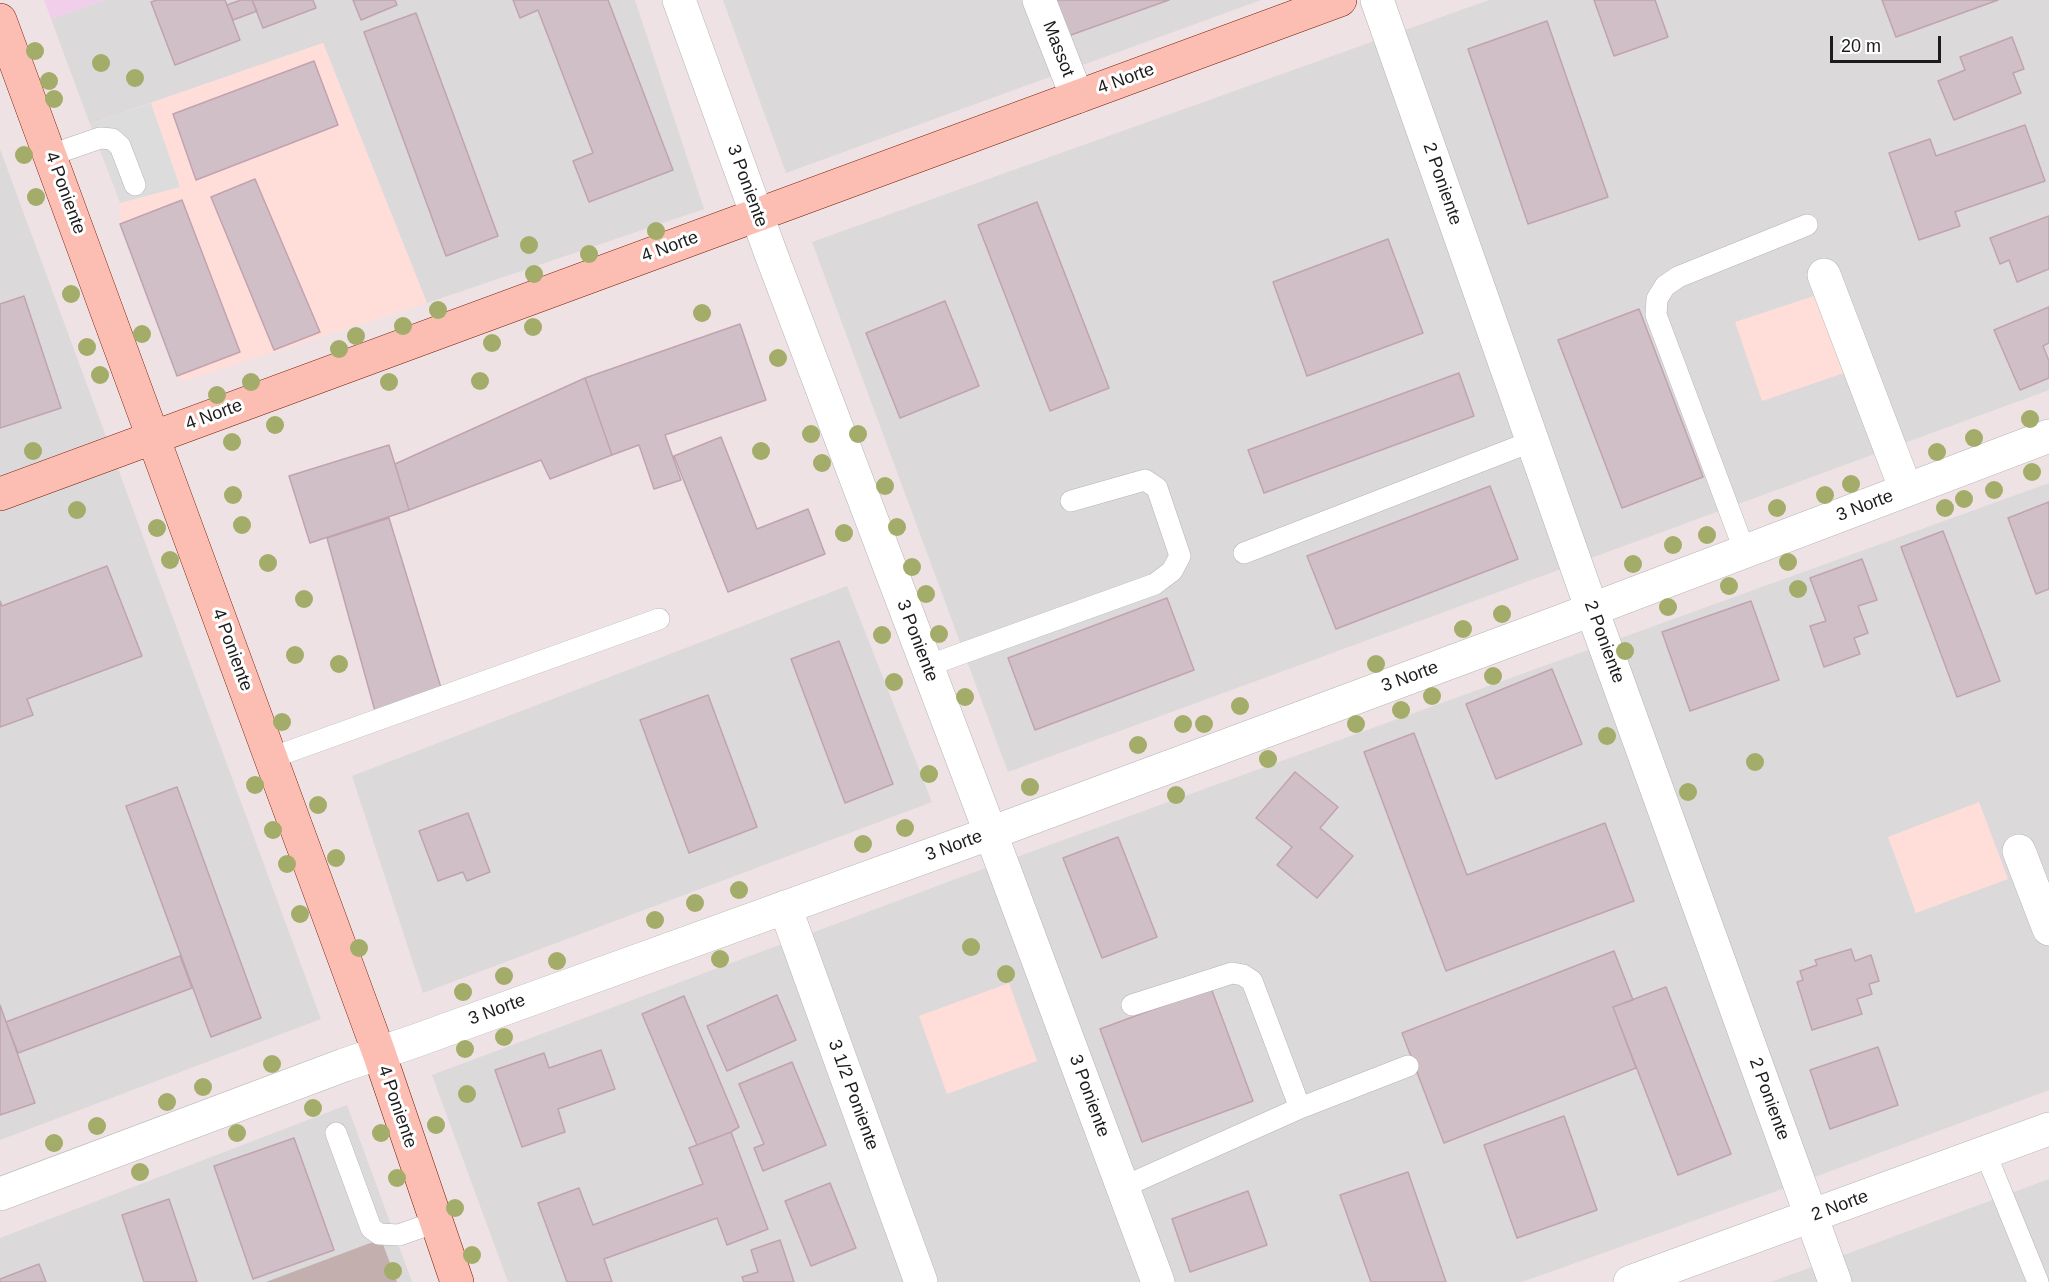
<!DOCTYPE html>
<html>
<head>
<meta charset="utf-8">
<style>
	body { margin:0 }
	#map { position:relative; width:2049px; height:1282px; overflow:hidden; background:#eee2e4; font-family:Helvetica,sans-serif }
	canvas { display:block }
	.scale { position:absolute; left:1830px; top:36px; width:111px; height:27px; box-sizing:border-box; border:3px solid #1c1c1c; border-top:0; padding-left:8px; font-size:18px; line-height:21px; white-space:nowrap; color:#1c1c1c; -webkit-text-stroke:4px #fff; paint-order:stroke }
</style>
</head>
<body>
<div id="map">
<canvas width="2049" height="1282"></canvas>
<div class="scale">20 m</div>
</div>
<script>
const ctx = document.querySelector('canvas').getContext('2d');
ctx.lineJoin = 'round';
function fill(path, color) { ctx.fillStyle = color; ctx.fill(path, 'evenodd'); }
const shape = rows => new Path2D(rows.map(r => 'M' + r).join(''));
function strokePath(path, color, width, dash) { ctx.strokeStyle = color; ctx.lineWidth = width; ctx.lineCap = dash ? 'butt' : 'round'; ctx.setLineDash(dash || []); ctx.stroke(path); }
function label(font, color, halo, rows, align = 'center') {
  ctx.font = font + ' Helvetica,sans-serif'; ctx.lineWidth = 6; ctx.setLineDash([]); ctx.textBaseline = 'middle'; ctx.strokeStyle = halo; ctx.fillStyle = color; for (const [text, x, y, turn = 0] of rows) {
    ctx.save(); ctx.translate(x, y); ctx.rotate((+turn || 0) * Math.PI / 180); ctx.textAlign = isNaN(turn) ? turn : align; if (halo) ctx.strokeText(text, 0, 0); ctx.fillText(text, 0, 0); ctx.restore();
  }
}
const residential = shape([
	[105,0,635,0,704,209,427,303,323,43,90,124,51,19],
	[723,0,1261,0,786,173],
	[1489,0,2049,0,2049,390,1008,772,812,242],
	[0,149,321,1019,0,1140],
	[2049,483,2049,1090,1785,1188,1522,1282,508,1282,432,1075,953,880],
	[847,586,932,802,423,993,352,776],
	[347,1105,412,1282,0,1282,0,1238],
	[2049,1179,2049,1282,1771,1282]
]);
const commercial = shape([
	[44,0,105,0,51,19]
]);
const education = shape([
	[323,43,427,303,183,381,177,376,120,224,120,203,90,124],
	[1826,292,1853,370,1762,401,1735,322],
	[1979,802,2008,879,1916,913,1888,837],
	[1009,983,1037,1061,947,1094,919,1016]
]);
const construction = shape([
	[381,1239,397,1282,266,1282]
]);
const parking = shape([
	[151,103,180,187,120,203,90,124]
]);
const building = shape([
	[157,0,225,0,240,40,175,65,151,2,157,0],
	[241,0,252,0,257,11,233,20,227,5,241,0],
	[252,0,313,0,316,8,263,28,252,0],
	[353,0,395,0,397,5,361,20,353,0],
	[513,0,608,0,673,170,589,202,573,161,593,153,538,10,520,18,513,0],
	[1056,0,1169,0,1068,36,1056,0],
	[1594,0,1655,0,1668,37,1614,56,1594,0],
	[1882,0,1998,0,1896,37,1882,0],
	[416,13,498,236,446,256,364,32,416,13],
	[1547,21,1608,197,1528,224,1468,49,1547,21],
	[2012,37,2024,69,2013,73,2021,93,1954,120,1938,81,1965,70,1960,57,2012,37],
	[314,61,338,125,196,180,173,114,314,61],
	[2025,125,2045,181,1955,212,1960,226,1919,240,1889,153,1930,139,1936,156,2025,125],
	[255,179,320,332,274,350,211,197,255,179],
	[182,200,240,352,177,376,120,224,182,200],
	[1037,202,1109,388,1050,411,978,225,1037,202],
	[2049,216,2049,269,2017,282,2009,260,2000,264,1990,238,2049,216],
	[1388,239,1423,333,1307,376,1273,282,1388,239],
	[24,296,61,408,0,428,0,304,24,296],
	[945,301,979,386,900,418,866,333,945,301],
	[2049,307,2049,343,2043,346,2049,361,2049,378,2020,390,1994,330,2049,307],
	[1639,309,1703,477,1622,508,1558,340,1639,309],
	[740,324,766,400,665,435,681,480,654,489,639,445,612,455,585,378,740,324],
	[1459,373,1474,416,1264,493,1248,450,1459,373],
	[585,378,612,455,550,479,541,460,409,510,395,464,585,378],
	[721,437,757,529,808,509,825,554,728,592,674,456,721,437],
	[389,445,409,510,310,543,289,476,389,445],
	[1490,486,1518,559,1336,629,1307,556,1490,486],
	[2049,502,2049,589,2036,594,2008,518,2049,502],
	[389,518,442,691,375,711,327,538,389,518],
	[1943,531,2000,681,1957,697,1901,547,1943,531],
	[1862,559,1877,600,1858,606,1868,633,1854,638,1860,654,1824,667,1810,626,1826,621,1810,578,1862,559],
	[107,566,142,656,27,699,33,715,0,727,0,601,2,606,107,566],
	[1167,598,1194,670,1035,730,1008,658,1167,598],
	[1751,601,1779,680,1690,711,1662,632,1751,601],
	[839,641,893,784,845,803,791,659,839,641],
	[1552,669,1582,744,1496,779,1466,704,1552,669],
	[708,695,757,827,689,853,640,720,708,695],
	[1414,733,1467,875,1605,823,1634,901,1446,971,1364,752,1414,733],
	[1295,772,1338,807,1320,828,1353,856,1317,898,1277,865,1292,847,1256,818,1295,772],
	[177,787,261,1018,211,1037,126,806,177,787],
	[468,813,490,872,467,881,463,872,438,881,419,831,468,813],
	[1118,837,1157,937,1102,958,1063,858,1118,837],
	[1851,949,1855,961,1871,955,1879,981,1869,984,1872,994,1857,999,1862,1014,1812,1030,1797,982,1803,980,1800,971,1817,965,1815,960,1851,949],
	[1614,951,1633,1000,1613,1007,1636,1068,1444,1143,1402,1033,1614,951],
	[180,956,192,988,18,1053,6,1022,180,956],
	[1666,987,1731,1154,1678,1175,1613,1007,1666,987],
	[1211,988,1253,1101,1142,1142,1100,1029,1211,988],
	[777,995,796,1040,727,1071,707,1026,777,995],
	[684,996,739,1127,731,1132,697,1145,642,1014,684,996],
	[0,1005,35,1103,0,1115,0,1005],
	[1878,1047,1898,1105,1830,1129,1810,1070,1878,1047],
	[601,1050,615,1089,558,1109,565,1132,522,1147,495,1070,544,1053,549,1068,601,1050],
	[792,1062,826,1145,763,1171,754,1148,764,1144,739,1084,792,1062],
	[1564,1116,1597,1210,1517,1238,1484,1145,1564,1116],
	[731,1132,768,1229,727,1245,717,1218,604,1259,612,1282,567,1282,538,1203,579,1188,593,1225,703,1184,689,1148,731,1132],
	[294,1138,334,1250,253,1279,214,1166,294,1138],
	[1408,1172,1446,1282,1371,1282,1340,1195,1408,1172],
	[830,1183,856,1248,811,1266,785,1201,830,1183],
	[1248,1191,1267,1245,1190,1272,1172,1219,1248,1191],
	[169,1199,197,1282,144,1282,122,1215,169,1199],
	[780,1240,794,1282,744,1282,742,1277,758,1272,751,1250,780,1240],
	[39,1264,46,1282,0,1282,0,1279,39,1264]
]);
const lane = shape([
	[51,155,100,138,112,139,120,146,135,185],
	[1745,552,1656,315,1657,299,1665,286,1678,277,1807,225],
	[1244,553,1533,441],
	[927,666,1155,584,1172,571,1180,556,1157,488,1145,480,1071,501],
	[271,758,659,619],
	[1300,1108,1408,1066],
	[336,1133,371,1228,379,1234,399,1235,436,1222],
	[1985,1152,2038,1282],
	[1123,1187,1300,1108,1252,981,1243,975,1232,973,1132,1005]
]);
const street = shape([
	[679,0,771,254,1003,866,1158,1282],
	[1039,0,1077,97],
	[1377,0,1592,610,1835,1282],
	[1824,275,1906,490],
	[2019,851,2049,929],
	[785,907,921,1282],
	[0,1194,344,1065,415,1041,991,833,1559,622,2049,436],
	[1630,1282,2049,1129]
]);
const secondary = shape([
	[0,20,379,1053,457,1282],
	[0,494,1340,0]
]);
const trees = [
	[35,51],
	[101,63],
	[135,78],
	[49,81],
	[54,99],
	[24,155],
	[36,197],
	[656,231],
	[529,245],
	[589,254],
	[534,274],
	[71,294],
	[438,310],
	[702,313],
	[403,326],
	[533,327],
	[142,334],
	[356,336],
	[492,343],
	[87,347],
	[339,349],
	[778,358],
	[100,375],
	[480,381],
	[251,382],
	[389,382],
	[217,395],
	[2030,419],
	[275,425],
	[811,434],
	[858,434],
	[1974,438],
	[232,442],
	[33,451],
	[761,451],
	[1937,452],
	[822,463],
	[2032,472],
	[1851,484],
	[885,486],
	[1994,490],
	[233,495],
	[1825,495],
	[1964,499],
	[1777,508],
	[1945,508],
	[77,510],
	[242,525],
	[897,527],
	[157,528],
	[844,533],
	[1707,535],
	[1673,545],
	[170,560],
	[1788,562],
	[268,563],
	[1633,564],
	[912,567],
	[1729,586],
	[1798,589],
	[926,594],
	[304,599],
	[1668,607],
	[1502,614],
	[1463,629],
	[939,634],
	[882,635],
	[1625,651],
	[295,655],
	[339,664],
	[1376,664],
	[1493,676],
	[894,682],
	[1432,696],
	[965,697],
	[1240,706],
	[1401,710],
	[282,722],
	[1183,724],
	[1204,724],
	[1356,724],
	[1607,736],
	[1138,745],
	[1268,759],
	[1755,762],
	[929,774],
	[255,785],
	[1030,787],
	[1688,792],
	[1176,795],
	[318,805],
	[905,828],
	[273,830],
	[863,844],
	[336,858],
	[287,864],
	[739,890],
	[695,903],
	[300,914],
	[655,920],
	[971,947],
	[359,948],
	[720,959],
	[557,961],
	[1006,974],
	[504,976],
	[463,992],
	[504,1037],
	[465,1049],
	[272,1064],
	[203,1087],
	[467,1094],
	[167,1102],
	[313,1108],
	[436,1125],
	[97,1126],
	[237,1133],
	[381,1133],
	[54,1143],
	[140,1172],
	[397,1178],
	[455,1208],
	[472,1255],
	[393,1271]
];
const streetNames = [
	["Massot",1058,49,69],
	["4 Norte",1126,79,-20],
	["2 Poniente",1442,184,71],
	["3 Poniente",747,186,70],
	["4 Poniente",65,193,70],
	["4 Norte",670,247,-20],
	["4 Norte",214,415,-20],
	["3 Norte",1865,506,-21],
	["3 Poniente",917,641,69],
	["2 Poniente",1604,642,70],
	["4 Poniente",232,650,70],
	["3 Norte",1410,677,-20],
	["3 Norte",954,846,-20],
	["3 Norte",497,1010,-20],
	["3 1/2 Poniente",853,1095,70],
	["3 Poniente",1089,1096,70],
	["2 Poniente",1769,1099,70],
	["4 Poniente",397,1107,71],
	["2 Norte",1840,1206,-20]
];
fill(residential, '#dbd9da');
fill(commercial, '#f1cfeb');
fill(education, '#ffdeda');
fill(construction, '#c3afad');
fill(parking, '#dcdcdc');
fill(building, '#d1bfc7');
strokePath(building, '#c1a3b0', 1.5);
strokePath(lane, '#b5b5b5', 22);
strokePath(street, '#b5b5b5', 34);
strokePath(secondary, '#771a00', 34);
strokePath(lane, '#fff', 21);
strokePath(street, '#fff', 33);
strokePath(secondary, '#fcbeb2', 33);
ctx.fillStyle = '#a4ac6a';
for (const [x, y] of trees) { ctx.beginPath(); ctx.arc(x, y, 9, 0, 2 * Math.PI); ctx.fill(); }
label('18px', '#1c1c1c', '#fff', streetNames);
</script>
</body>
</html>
